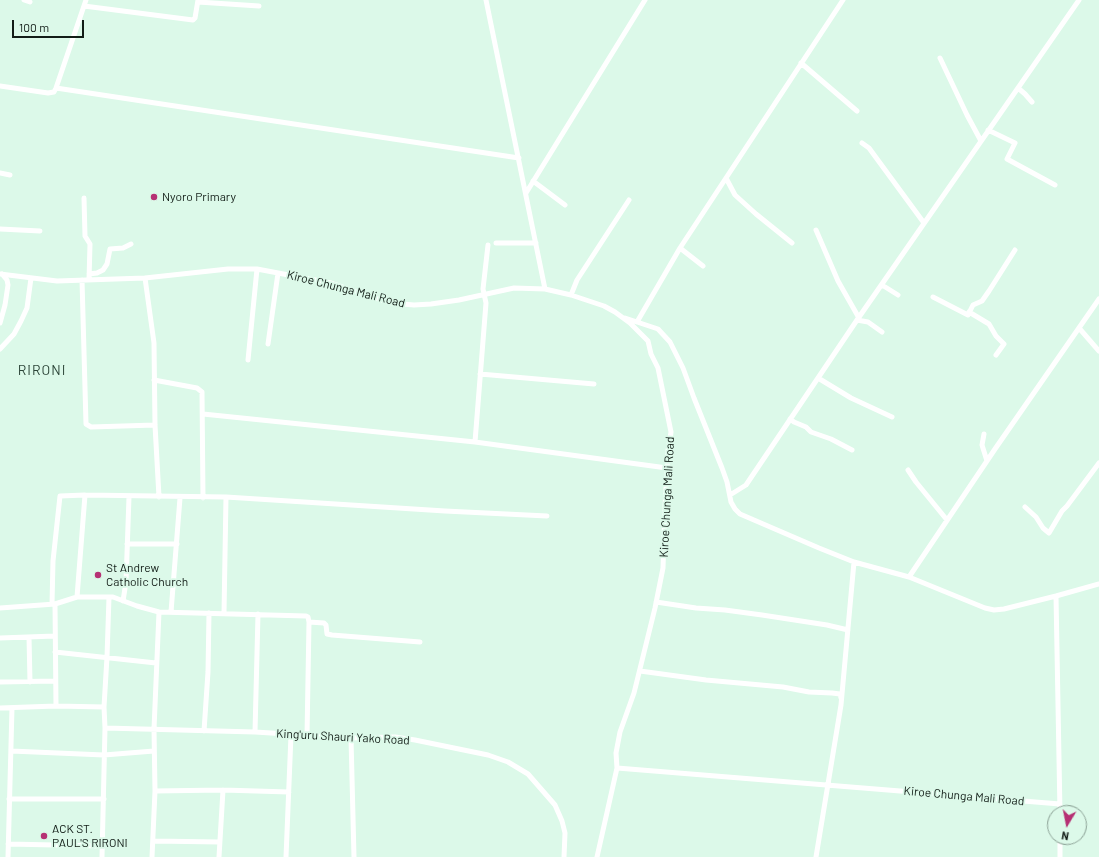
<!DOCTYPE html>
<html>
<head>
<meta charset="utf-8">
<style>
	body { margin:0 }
	#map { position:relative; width:1099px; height:857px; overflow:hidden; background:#dcf9e9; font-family:Barlow,sans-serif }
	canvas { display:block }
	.north { position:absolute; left:1047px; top:805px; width:40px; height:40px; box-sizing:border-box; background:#dcf9e9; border:1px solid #8ba195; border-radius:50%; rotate:190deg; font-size:11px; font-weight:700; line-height:16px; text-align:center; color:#121d17 }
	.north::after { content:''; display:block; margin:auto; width:14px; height:18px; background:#b63174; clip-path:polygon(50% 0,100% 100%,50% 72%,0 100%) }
	.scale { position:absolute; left:12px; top:20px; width:72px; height:18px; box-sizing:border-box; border:2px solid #121d17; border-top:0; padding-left:5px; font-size:12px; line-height:14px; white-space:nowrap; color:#121d17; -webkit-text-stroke:3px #dcf9e9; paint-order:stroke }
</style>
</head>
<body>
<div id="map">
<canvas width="1099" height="857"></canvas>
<div class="north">N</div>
<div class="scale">100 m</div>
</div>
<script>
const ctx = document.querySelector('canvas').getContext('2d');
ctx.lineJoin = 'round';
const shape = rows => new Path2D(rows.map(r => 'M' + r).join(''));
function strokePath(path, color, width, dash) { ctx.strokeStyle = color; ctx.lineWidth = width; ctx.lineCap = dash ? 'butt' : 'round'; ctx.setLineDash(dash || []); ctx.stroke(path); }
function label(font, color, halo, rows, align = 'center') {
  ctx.font = font + ' Barlow,sans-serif'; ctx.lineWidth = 3.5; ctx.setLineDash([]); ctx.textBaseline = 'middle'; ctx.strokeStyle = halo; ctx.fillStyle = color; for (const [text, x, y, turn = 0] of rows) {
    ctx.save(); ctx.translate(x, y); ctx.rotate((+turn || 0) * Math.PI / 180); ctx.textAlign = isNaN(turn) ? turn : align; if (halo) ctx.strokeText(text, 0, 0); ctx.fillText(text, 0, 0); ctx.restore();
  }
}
const minor = shape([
	[24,0,30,2],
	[486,0,545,289],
	[198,2,259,6],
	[84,6,193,20,195,18,198,0],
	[940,58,967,115,981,141],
	[801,63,857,111],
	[0,86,48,93,54,92,56,88,86,0],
	[56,88,519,158],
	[1018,88,1025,94,1032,102],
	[988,130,1015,143,1007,159,1055,185],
	[862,143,869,148,924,223],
	[0,173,10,175],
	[726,178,735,195,756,214,792,243],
	[533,181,565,205],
	[526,193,645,0],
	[84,198,85,236,90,244,89,280],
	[0,229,40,231],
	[816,230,838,281,859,318],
	[496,243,536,243],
	[680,248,703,266],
	[0,274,57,281,145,278,228,269,257,269,331,283,381,300,392,303,414,305,431,304,459,300,514,288,545,289,571,295,604,306,615,312,630,323,648,341,651,354,658,368,671,432,668,451,665,507,663,568,655,608,634,693,620,732,616,753,617,768,597,857],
	[89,274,97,273,103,270,107,264,110,249,123,248,131,244],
	[145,278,154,343,155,425,159,497],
	[82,280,86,424,91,427,155,425],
	[882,285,898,295],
	[571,295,577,280,629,200],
	[933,297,968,315,973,305,982,301,989,291,1015,250],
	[969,312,989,324,996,336,1004,344,996,355],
	[625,318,658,329,670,342,683,368,694,398,722,468,727,482,731,502,735,509,740,514,819,548,854,562,909,577,985,608,994,610,1004,609,1056,596,1099,584],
	[857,320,868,322,882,332],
	[637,322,680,248,843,0],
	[0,323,5,305,8,285,7,280,2,274],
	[1079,328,1099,351],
	[268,344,278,273],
	[0,349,14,334,21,321,27,308,31,278],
	[248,360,257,269],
	[480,374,594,384],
	[818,378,851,398,892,417],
	[154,380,197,388,202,392,203,498],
	[203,414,475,442,667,468],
	[790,419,794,422,806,427,811,432,831,439,852,450],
	[984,434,982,445,987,461],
	[475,442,486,303,483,289,488,245],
	[908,470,916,482,947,520],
	[730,495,746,485,857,320,1079,0],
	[226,497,445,511,547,516],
	[1025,507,1036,517,1043,528,1049,533,1062,511,1067,506,1099,463],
	[127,544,177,544],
	[909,577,995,449,1099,299],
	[1056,596,1060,813],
	[77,597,85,495,226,497,224,613],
	[123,601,126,582,129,497],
	[656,602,696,608,725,610,762,615,827,625,848,630],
	[52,604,53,561,60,496,85,495],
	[55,604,56,706],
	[0,608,55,604,77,597,113,597,137,606,159,612,306,616,308,617,309,622,307,736],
	[171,612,180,498],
	[309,622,324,623,326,625,327,634,332,635,420,642],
	[29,637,30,682],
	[0,638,55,636],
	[55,652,156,663],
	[640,671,706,680,783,687,809,692,832,693,840,694,841,698],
	[0,682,55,681],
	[0,708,56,706,104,707],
	[105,728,255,732,351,738,395,737,415,740,488,755,508,762,528,774,555,805,562,821,565,833,564,857],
	[204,731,208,672,209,613],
	[255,732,258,614],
	[351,738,354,857],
	[11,751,104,755,154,751],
	[617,768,1060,804],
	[155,791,223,790,289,792],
	[9,799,104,799],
	[153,841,220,842],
	[8,844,102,846],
	[8,857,12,708],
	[102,857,105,728,104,707,107,657,109,597],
	[152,857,155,791,154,729,159,612],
	[219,857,223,790],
	[286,857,291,735],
	[816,857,841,705,854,562],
	[1060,857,1060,837]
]);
const markers = [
	[154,197,4,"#b63174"],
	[98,575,4,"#b63174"],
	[44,836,4,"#b63174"]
];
const poiNames = [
	["Nyoro Primary",162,197],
	["St Andrew",106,568],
	["Catholic Church",106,582],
	["ACK ST.",52,829],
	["PAUL'S RIRONI",52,843]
];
const streetNames = [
	["Kiroe Chunga Mali Road",346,289,14],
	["Kiroe Chunga Mali Road",667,497,-87],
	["King'uru Shauri Yako Road",343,737,3],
	["Kiroe Chunga Mali Road",964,796,5]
];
const quarterNames = [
	["RIRONI",42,370]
];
strokePath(minor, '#fff', 5);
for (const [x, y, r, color] of markers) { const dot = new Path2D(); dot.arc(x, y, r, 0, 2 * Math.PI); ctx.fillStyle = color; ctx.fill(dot); strokePath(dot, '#dcf9e9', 1.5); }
label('12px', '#121d17', '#dcf9e9', poiNames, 'left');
label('12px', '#121d17', '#dcf9e9', streetNames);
ctx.letterSpacing = '1px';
label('14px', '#2c4538', '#dcf9e9', quarterNames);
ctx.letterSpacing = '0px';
</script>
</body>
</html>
